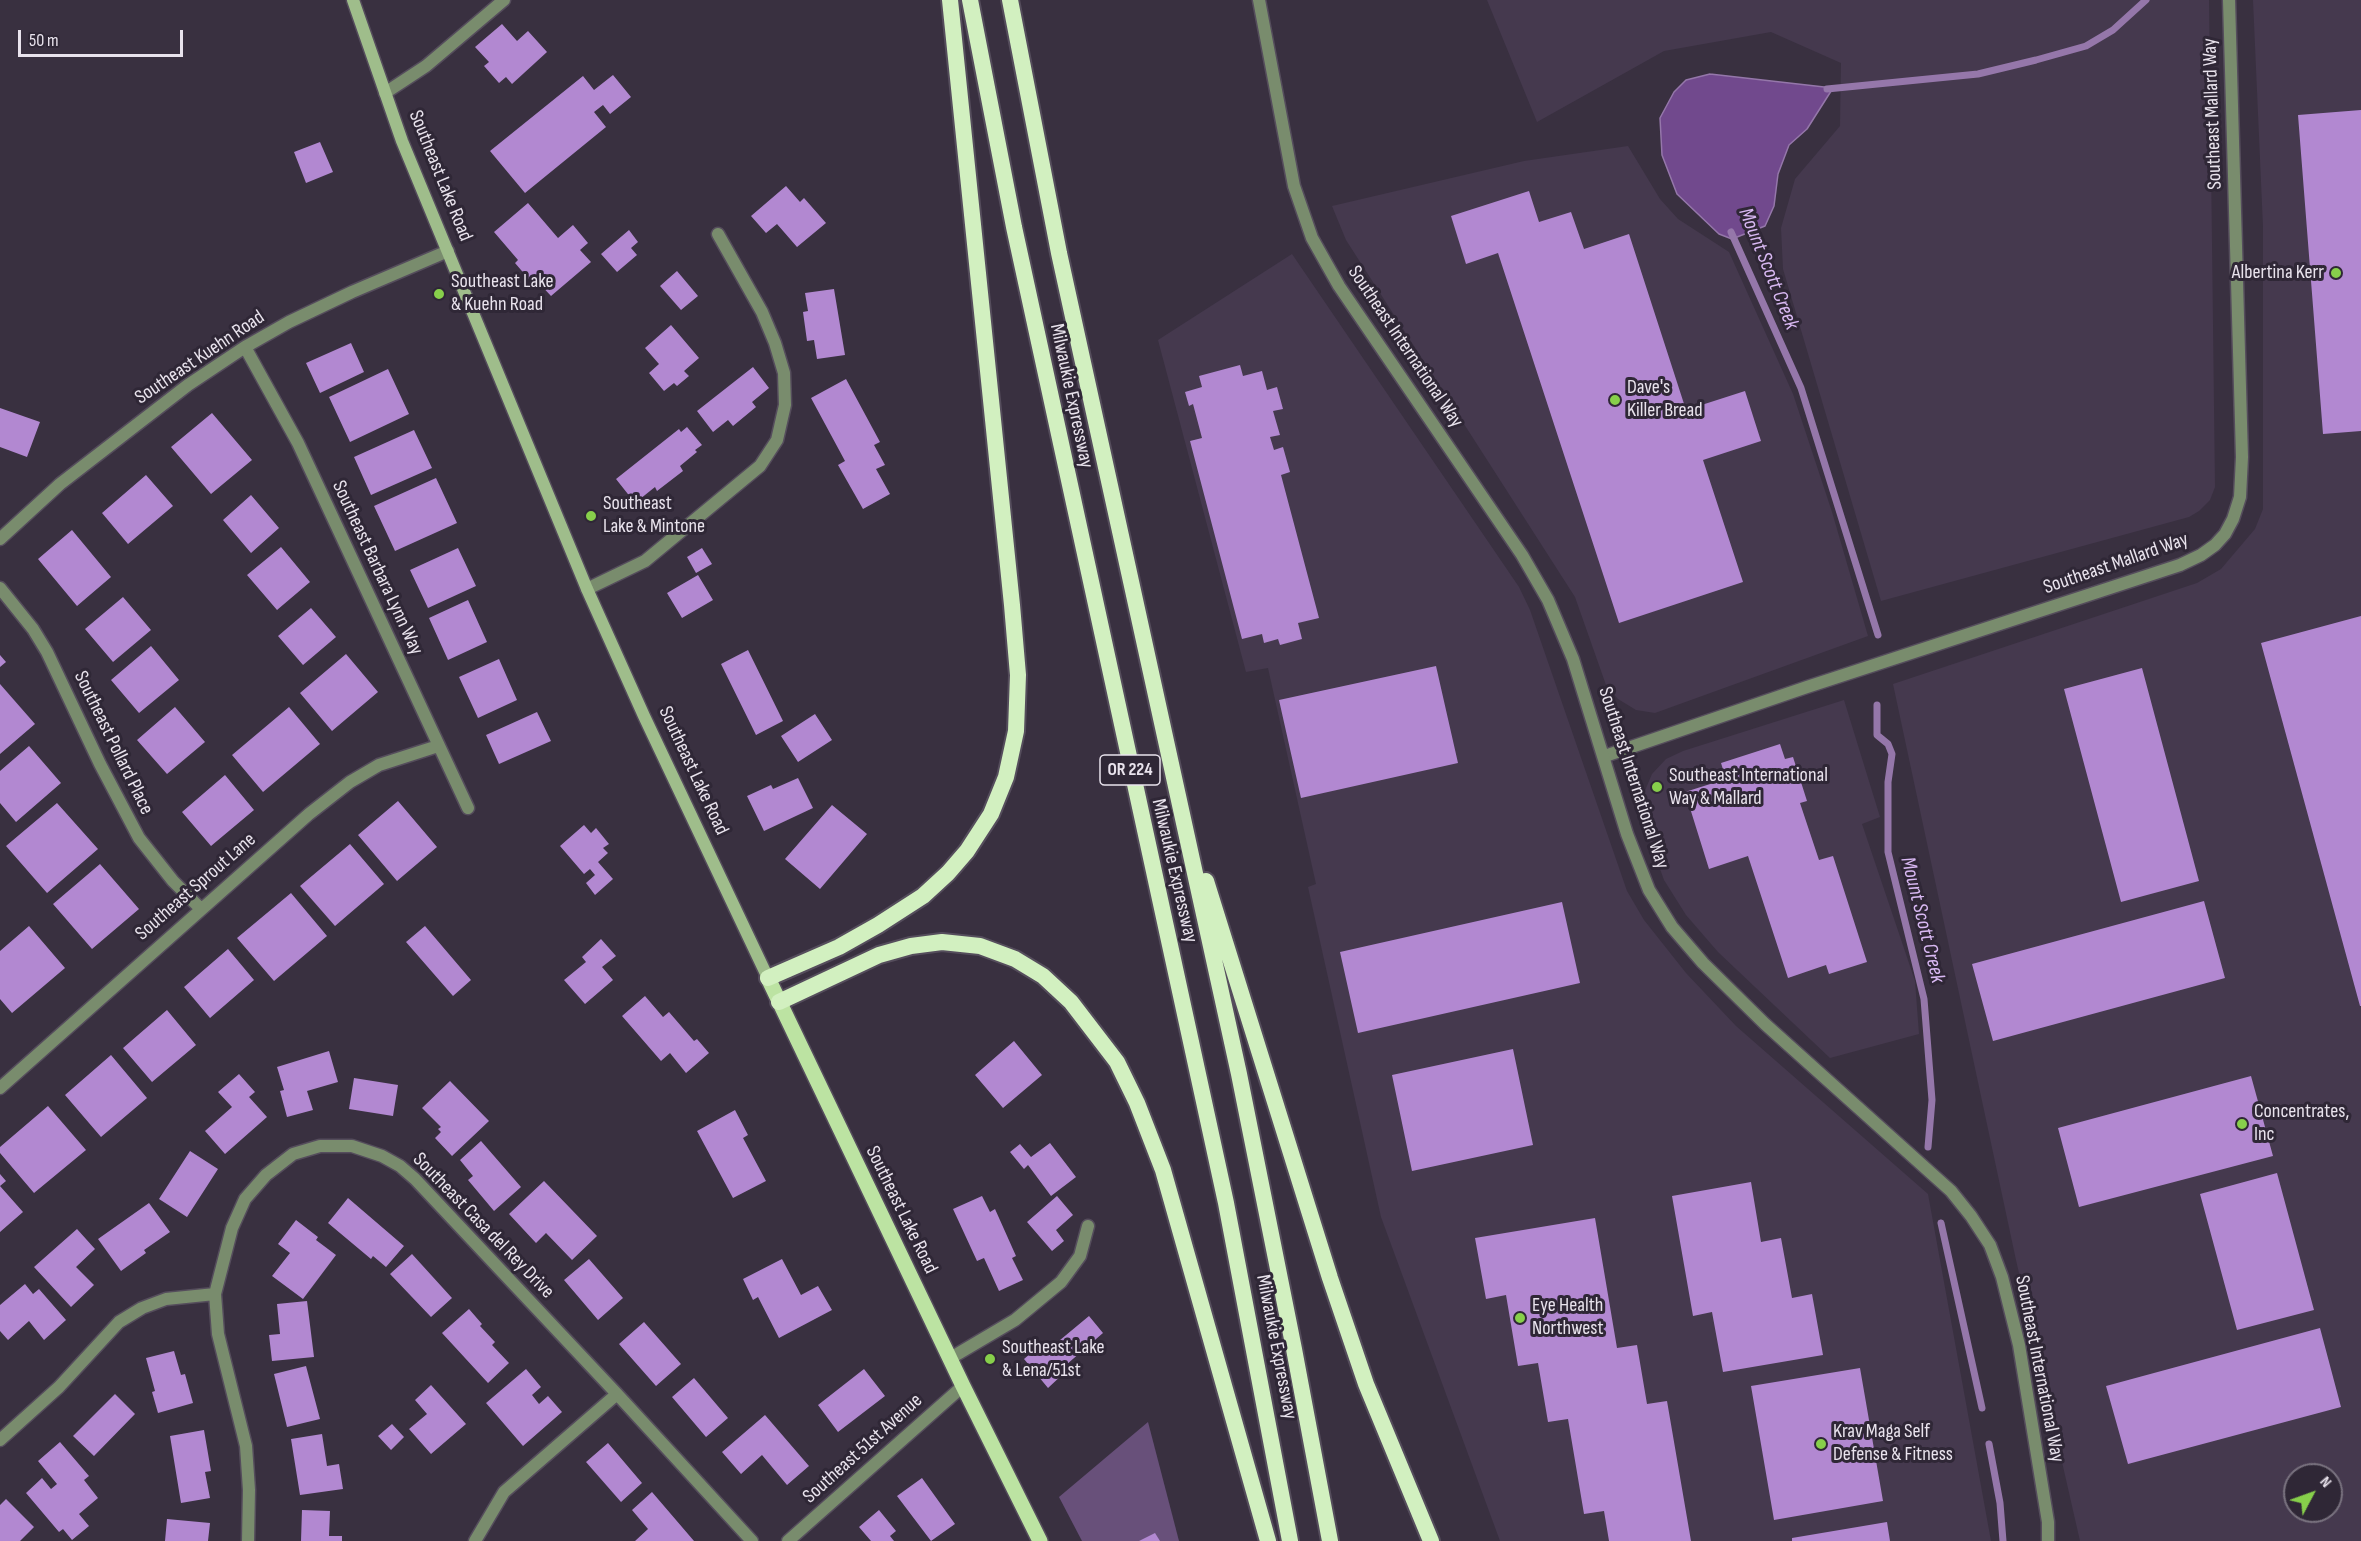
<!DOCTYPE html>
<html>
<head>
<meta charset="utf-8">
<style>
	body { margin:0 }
	#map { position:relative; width:2361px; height:1541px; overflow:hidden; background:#393040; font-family:"Sofia Sans Condensed",sans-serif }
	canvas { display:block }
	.north { position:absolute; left:2283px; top:1463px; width:60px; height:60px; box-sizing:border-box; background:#2f2736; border:2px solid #79727f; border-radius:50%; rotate:49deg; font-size:16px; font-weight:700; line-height:24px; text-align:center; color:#e9e3ed }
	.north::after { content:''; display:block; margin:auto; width:21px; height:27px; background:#87cf4b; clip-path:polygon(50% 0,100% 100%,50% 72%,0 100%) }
	.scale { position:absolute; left:18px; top:30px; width:165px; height:27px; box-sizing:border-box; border:3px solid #e9e3ed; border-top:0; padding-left:8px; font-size:18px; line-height:21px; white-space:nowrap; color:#e9e3ed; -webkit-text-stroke:4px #2f2736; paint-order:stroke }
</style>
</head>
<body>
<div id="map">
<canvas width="2361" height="1541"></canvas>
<div class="north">N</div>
<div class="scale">50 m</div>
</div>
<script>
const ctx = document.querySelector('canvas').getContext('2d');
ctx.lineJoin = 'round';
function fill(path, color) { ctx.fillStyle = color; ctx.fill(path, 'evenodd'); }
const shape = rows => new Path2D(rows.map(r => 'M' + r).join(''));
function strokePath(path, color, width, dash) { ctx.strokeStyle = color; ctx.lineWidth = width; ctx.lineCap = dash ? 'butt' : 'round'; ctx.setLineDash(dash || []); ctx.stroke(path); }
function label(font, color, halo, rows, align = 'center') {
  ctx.font = font + ' "Sofia Sans Condensed",sans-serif'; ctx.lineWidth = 6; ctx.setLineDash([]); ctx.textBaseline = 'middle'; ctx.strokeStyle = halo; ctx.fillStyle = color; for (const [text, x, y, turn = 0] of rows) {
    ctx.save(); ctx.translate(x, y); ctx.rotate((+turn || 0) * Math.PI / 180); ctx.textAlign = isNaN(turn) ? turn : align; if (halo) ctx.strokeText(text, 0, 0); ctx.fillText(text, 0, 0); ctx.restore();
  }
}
const built = shape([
	[1487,0,2209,0,2215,487,2210,500,2199,511,2189,517,1881,601,1783,269,1781,228,1795,179,1840,126,1841,63,1771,32,1664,51,1537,122],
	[2253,0,2361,0,2361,1541,2080,1541,2016,1260,1893,684,2197,583,2221,569,2255,529,2263,509,2263,227],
	[2295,1475,2331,1475,2331,1511,2295,1511],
	[1628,146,1660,199,1678,219,1729,252,1793,394,1832,512,1868,636,1655,713,1636,710,1618,699,1606,685,1575,597,1346,240,1332,206,1524,161],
	[1292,254,1519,587,1530,610,1627,891,1644,920,1686,973,1736,1026,1928,1194,1991,1541,1500,1541,1381,1217,1308,887,1316,884,1268,668,1246,672,1158,340],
	[1844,700,1880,817,1862,824,1915,981,1919,1034,1830,1058,1718,952,1686,915,1664,880,1648,836,1643,813,1644,793,1652,774,1666,759,1683,751]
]);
const green = shape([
	[1148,1422,1179,1541,1082,1541,1059,1497]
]);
const water = shape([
	[1710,74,1833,88,1807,129,1789,145,1778,174,1774,206,1765,226,1732,239,1719,234,1677,194,1662,155,1660,118,1674,92,1686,80,1710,74]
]);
const stream = shape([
	[1827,89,1978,74,2036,60,2086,46,2113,30,2146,0],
	[1731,232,1801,388,1878,635],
	[1877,705,1877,735,1888,744,1892,754,1888,782,1888,852,1924,999,1932,1100,1928,1147],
	[1941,1223,1982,1408],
	[1989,1444,2000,1503,2003,1541]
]);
const building = shape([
	[502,24,517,41,528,31,547,52,512,84,506,77,499,83,484,66,489,62,475,47],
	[613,75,631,97,610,114,603,105,594,112,606,127,525,193,490,151,583,76,594,90],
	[2361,110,2361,431,2323,434,2298,115],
	[320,142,333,172,306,183,294,152],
	[786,186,800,202,804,198,826,223,797,247,777,224,766,233,751,216],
	[1529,191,1539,222,1571,212,1584,249,1629,234,1686,410,1745,391,1761,441,1703,460,1743,582,1619,623,1498,253,1466,264,1451,216],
	[528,203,558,238,573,225,588,243,580,250,591,262,551,296,537,281,533,284,515,263,518,260,494,232],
	[629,230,638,242,631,248,637,255,617,272,601,254],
	[677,271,698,296,681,310,660,286],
	[834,289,845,355,817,359,814,340,807,341,803,312,808,311,805,293],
	[671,325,699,358,684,371,689,376,677,386,674,383,664,391,649,373,659,364,645,348],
	[351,343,364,372,320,393,306,363],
	[1240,365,1243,376,1262,371,1267,390,1277,387,1283,409,1273,411,1280,435,1270,437,1274,450,1283,447,1290,472,1281,475,1319,618,1298,623,1302,639,1280,645,1278,639,1264,643,1262,634,1242,639,1190,441,1202,438,1193,404,1189,406,1185,392,1202,387,1199,376],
	[753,367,769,388,752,402,756,407,733,426,728,420,713,432,697,411],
	[388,369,409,414,350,442,329,397],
	[846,379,880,442,874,445,885,465,876,469,890,494,863,509,838,465,845,461,811,398],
	[0,408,40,422,27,457,0,447],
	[212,413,252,460,211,494,171,447],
	[687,427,702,445,695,450,697,452,680,466,683,471,657,491,655,487,635,503,616,479,679,429,681,432],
	[414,430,432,468,371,495,354,457],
	[146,475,173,506,128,544,102,513],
	[436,478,457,523,395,551,374,506],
	[251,495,279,528,251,553,223,520],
	[72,530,111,577,77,606,38,559],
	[281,547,310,582,277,610,247,575],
	[458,548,476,586,428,608,410,570],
	[702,548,712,564,696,573,687,557],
	[698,575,713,600,682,618,667,593],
	[123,597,151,630,113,662,85,629],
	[468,600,487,642,448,660,429,618],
	[311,608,336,637,303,665,278,636],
	[2361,616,2361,1006,2360,1006,2261,643],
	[151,646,179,680,139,713,111,680],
	[748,650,783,721,756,735,721,664],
	[346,654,378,692,332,731,300,693],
	[0,655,6,662,0,667],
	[499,659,517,700,478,718,459,677],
	[1436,666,1458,763,1301,798,1279,700],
	[2142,668,2199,881,2121,902,2064,689],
	[0,684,35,724,0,754],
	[175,707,205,742,167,774,137,740],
	[289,707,320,744,263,792,232,755],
	[537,712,551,741,499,764,486,735],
	[815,714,832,740,798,762,781,736],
	[1780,744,1785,759,1793,757,1807,801,1800,803,1819,860,1833,856,1867,962,1829,974,1826,965,1788,978,1748,856,1709,869,1685,792,1726,779,1721,763],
	[29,746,61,783,16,822,0,803,0,771],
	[225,775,254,810,211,846,182,812],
	[798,778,813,808,764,831,747,796,771,785,773,789],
	[398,801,437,847,397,881,358,835],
	[57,803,98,849,47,893,6,846],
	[832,805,867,834,820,889,785,859],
	[584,825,591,833,596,828,609,844,603,848,608,853,598,862,613,879,595,895,586,883,595,875,590,869,584,874,560,846],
	[350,844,384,884,335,926,300,886],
	[100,864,139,909,92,949,53,904],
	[291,893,327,936,274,981,237,938],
	[2204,901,2225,978,1993,1041,1972,964],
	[1562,902,1580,983,1358,1033,1340,952],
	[29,926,65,968,12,1013,0,999,0,951],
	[425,926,471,980,453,996,406,942],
	[601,939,616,956,602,967,613,980,585,1004,564,980,586,962,582,957],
	[228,949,254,980,210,1018,184,987],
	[645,996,663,1017,669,1012,694,1041,697,1039,709,1053,686,1073,670,1053,661,1061,622,1016],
	[167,1010,196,1045,152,1082,123,1048],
	[1014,1041,1042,1075,1003,1108,975,1075],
	[1513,1049,1533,1145,1412,1171,1392,1075],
	[329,1051,338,1082,307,1091,313,1110,287,1117,280,1091,284,1090,277,1067],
	[111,1055,147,1098,101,1137,65,1095],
	[239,1074,255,1092,249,1097,267,1117,225,1154,205,1131,232,1107,218,1092],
	[2251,1076,2273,1156,2079,1207,2058,1128],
	[354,1078,398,1085,393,1116,349,1109],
	[450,1081,489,1121,452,1156,435,1138,441,1132,438,1129,441,1127,422,1108],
	[48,1106,86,1150,34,1193,0,1153,0,1147],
	[735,1110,748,1135,743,1138,766,1181,733,1198,697,1131],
	[481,1141,521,1187,494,1211,468,1180,473,1176,460,1160],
	[1050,1143,1076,1177,1051,1196,1028,1165,1024,1169,1010,1152,1020,1144,1031,1157],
	[190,1151,218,1169,187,1217,159,1199],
	[2277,1173,2314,1310,2237,1330,2200,1194],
	[0,1174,6,1181,0,1186,23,1212,0,1232],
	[544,1181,597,1236,572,1260,546,1233,536,1243,509,1214],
	[1751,1182,1761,1242,1781,1238,1792,1298,1812,1294,1823,1355,1723,1372,1712,1312,1693,1316,1672,1196],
	[982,1196,990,1212,995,1209,1016,1256,1012,1258,1023,1280,999,1291,984,1258,977,1261,953,1209],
	[1057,1196,1073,1215,1056,1230,1064,1241,1052,1251,1027,1222],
	[348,1198,404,1246,386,1267,373,1256,371,1259,328,1223],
	[149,1203,170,1232,144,1250,146,1253,121,1271,98,1239],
	[1595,1218,1617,1348,1637,1345,1647,1404,1667,1401,1691,1541,1609,1541,1604,1511,1584,1514,1568,1419,1548,1422,1538,1363,1518,1366,1506,1295,1486,1299,1475,1238],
	[296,1220,318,1237,316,1240,336,1255,303,1299,272,1276,290,1253,278,1244],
	[77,1229,95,1249,76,1267,94,1285,71,1307,34,1267],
	[412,1254,452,1298,431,1317,390,1274],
	[589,1259,623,1298,598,1320,564,1280],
	[782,1259,801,1295,818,1286,832,1310,779,1338,758,1297,753,1300,743,1279],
	[25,1284,33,1294,39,1289,66,1320,44,1340,29,1321,8,1340,0,1331,0,1305],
	[307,1301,314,1357,272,1361,269,1335,280,1334,277,1304],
	[469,1309,482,1324,480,1326,495,1342,492,1345,509,1363,488,1383,442,1333],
	[1089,1316,1103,1333,1059,1371,1062,1375,1048,1388,1024,1359,1037,1348,1042,1355],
	[644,1322,681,1364,656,1386,619,1344],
	[2320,1328,2341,1407,2128,1464,2106,1386],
	[174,1351,181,1375,185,1374,193,1403,158,1413,152,1392,155,1391,146,1358],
	[306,1366,320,1419,287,1427,274,1374],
	[1860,1368,1883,1501,1774,1520,1751,1386],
	[526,1369,541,1387,532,1395,539,1404,548,1396,562,1412,523,1446,486,1403],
	[864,1369,885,1396,838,1432,818,1405],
	[694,1378,728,1418,706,1437,672,1397],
	[431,1385,466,1424,431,1454,409,1429,427,1414,415,1400],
	[115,1394,135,1414,94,1456,73,1436],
	[765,1415,809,1466,787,1485,762,1455,741,1474,722,1452],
	[392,1424,404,1437,391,1450,378,1436],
	[204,1430,211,1471,205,1472,210,1498,181,1503,170,1436],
	[322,1434,327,1466,339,1464,343,1489,300,1495,291,1439],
	[60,1442,89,1476,84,1480,98,1498,79,1514,89,1526,72,1540,63,1529,59,1532,26,1493,42,1478,51,1489,57,1484,38,1461],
	[608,1443,642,1483,621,1502,586,1462],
	[922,1478,955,1524,931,1541,897,1496],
	[652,1492,694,1541,635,1541,648,1529,632,1510],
	[6,1499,34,1527,20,1541,0,1541,0,1505],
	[302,1510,330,1511,329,1536,342,1536,342,1541,301,1541],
	[879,1510,896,1531,890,1536,894,1541,871,1541,859,1527],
	[167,1519,210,1523,208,1541,165,1541],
	[1887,1522,1890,1541,1792,1541,1792,1538],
	[1155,1533,1160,1541,1139,1541]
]);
const minor = shape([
	[385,93,426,66,504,0],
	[245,347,298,443,468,808],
	[0,539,60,484,188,385,245,347,289,322,352,292,448,251],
	[0,588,33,629,47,652,100,764,139,838,173,881,201,909],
	[587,589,645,561,760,466,777,440,785,405,784,373,775,343,762,312,718,234],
	[1605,756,1807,687,2180,565,2201,555,2215,545,2225,534,2233,519,2240,497,2242,457,2229,0],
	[0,1088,309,814,350,782,379,765,438,746],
	[949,1359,1015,1320,1061,1282,1080,1256,1088,1226],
	[0,1440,59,1387,119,1322,142,1308,166,1299,215,1294],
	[248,1541,249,1490,246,1446,218,1334,215,1294,232,1228,245,1199,266,1175,293,1154,320,1146,352,1146,382,1156,400,1166,415,1179,617,1394,752,1541],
	[475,1541,504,1492,617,1394],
	[788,1541,963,1386]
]);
const tertiary = shape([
	[1259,0,1294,186,1312,238,1339,286,1522,555,1548,600,1573,659,1627,834,1649,890,1672,927,1703,963,1765,1024,1951,1191,1971,1216,1990,1245,2002,1277,2019,1345,2048,1522,2048,1541]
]);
const secondary = shape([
	[353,0,402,141,587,589,644,716,768,978]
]);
const primary = shape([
	[768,978,963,1386,1040,1541]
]);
const trunk = shape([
	[970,0,1014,227,1226,1203,1290,1541],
	[1010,0,1059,253,1239,1074,1294,1349,1330,1541],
	[1206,881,1330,1278,1366,1384,1431,1541],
	[768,978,839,947,878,925,923,896,948,873,967,851,991,814,1006,777,1016,731,1018,675,1012,605,950,0],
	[779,1002,879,955,911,946,942,942,980,946,1015,959,1043,976,1071,1002,1117,1062,1137,1103,1163,1170,1268,1541]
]);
const markers = [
	[2336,273,6,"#87cf4b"],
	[439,294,6,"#87cf4b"],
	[1615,400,6,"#87cf4b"],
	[591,516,6,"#87cf4b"],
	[1657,787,6,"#87cf4b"],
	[2242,1124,6,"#87cf4b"],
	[1520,1318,6,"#87cf4b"],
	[990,1359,6,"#87cf4b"],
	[1821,1444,6,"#87cf4b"]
];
const shields = [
	[1130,770,60]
];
const shieldNames = [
	["OR 224",1130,770]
];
const streetNames = [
	["Southeast Mallard Way",2213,114,-92],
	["Southeast Lake Road",440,176,68],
	["Southeast International Way",1405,347,56],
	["Southeast Kuehn Road",200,358,-34],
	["Milwaukie Expressway",1071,396,78],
	["Southeast Mallard Way",2116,564,-19],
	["Southeast Barbara Lynn Way",377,568,65],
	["Southeast Pollard Place",113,743,64],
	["Southeast Lake Road",693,771,65],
	["Southeast International Way",1633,778,72],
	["Milwaukie Expressway",1174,871,77],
	["Southeast Sprout Lane",196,887,-41],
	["Southeast Lake Road",901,1210,64],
	["Southeast Casa del Rey Drive",483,1226,46],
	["Milwaukie Expressway",1276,1347,79],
	["Southeast International Way",2039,1369,79],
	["Southeast 51st Avenue",863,1449,-42]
];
const poiNames = [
	["Albertina Kerr",2324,273,"right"],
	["Southeast Lake",451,282],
	["& Kuehn Road",451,305],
	["Dave's",1627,388],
	["Killer Bread",1627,411],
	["Southeast",603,504],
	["Lake & Mintone",603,527],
	["Southeast International",1669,776],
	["Way & Mallard",1669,799],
	["Concentrates,",2254,1112],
	["Inc",2254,1135],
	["Eye Health",1532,1306],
	["Northwest",1532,1329],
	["Southeast Lake",1002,1348],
	["& Lena/51st",1002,1371],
	["Krav Maga Self",1833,1432],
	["Defense & Fitness",1833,1455]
];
const waterNames = [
	["Mount Scott Creek",1768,269,68],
	["Mount Scott Creek",1922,920,76]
];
fill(built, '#45394e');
fill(green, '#68507a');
fill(water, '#71498d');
strokePath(water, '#9577aa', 1.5);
strokePath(stream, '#9577aa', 7);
fill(building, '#b288d1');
strokePath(minor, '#554d5c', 15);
strokePath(tertiary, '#554d5c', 15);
strokePath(secondary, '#554d5c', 15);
strokePath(primary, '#554d5c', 18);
strokePath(trunk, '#554d5c', 20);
strokePath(minor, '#798c6d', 12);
strokePath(tertiary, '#798c6d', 12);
strokePath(secondary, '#9fbd8b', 12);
strokePath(primary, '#bce3a2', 15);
strokePath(trunk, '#d2f0c0', 16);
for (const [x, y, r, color] of markers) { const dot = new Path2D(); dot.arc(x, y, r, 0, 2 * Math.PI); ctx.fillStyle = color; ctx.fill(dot); strokePath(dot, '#2f2736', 2); }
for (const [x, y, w] of shields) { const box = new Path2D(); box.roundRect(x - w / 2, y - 15, w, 30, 4.5); ctx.fillStyle = '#2f2736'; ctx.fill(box); strokePath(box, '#e9e3ed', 1.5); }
label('bold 18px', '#e9e3ed', null, shieldNames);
label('20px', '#e9e3ed', '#2f2736', streetNames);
label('20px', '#e9e3ed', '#2f2736', poiNames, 'left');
label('italic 21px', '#d8b8f2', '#2f2736', waterNames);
</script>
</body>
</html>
